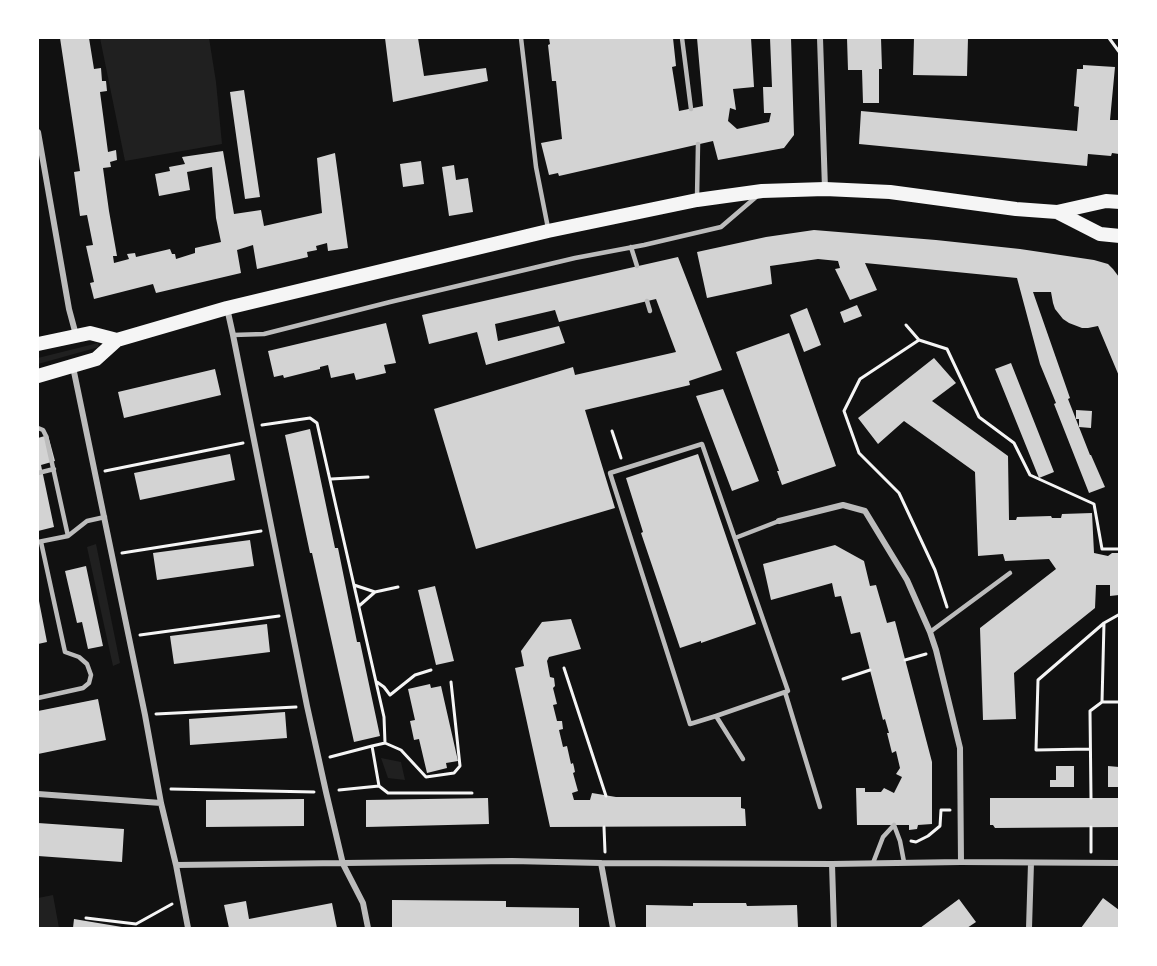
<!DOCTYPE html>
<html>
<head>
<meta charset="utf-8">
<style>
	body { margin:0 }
	#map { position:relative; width:1157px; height:966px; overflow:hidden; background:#111; font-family:"Noto Sans",sans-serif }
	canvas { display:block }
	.frame { position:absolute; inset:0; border:39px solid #fff; pointer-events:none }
</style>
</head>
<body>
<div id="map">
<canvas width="1157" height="966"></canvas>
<div class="frame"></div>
</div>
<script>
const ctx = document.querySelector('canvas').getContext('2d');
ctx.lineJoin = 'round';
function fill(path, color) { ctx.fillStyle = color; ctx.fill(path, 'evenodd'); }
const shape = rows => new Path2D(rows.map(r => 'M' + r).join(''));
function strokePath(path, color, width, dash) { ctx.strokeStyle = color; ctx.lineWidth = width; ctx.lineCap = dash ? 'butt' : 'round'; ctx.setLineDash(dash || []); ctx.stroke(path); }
const green = shape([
	[100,38,209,38,216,82,222,144,125,161],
	[98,343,99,347,38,364,38,358],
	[96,544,120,663,113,666,87,547],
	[381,758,401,762,405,780,388,778],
	[53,895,59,928,38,928,38,898]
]);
const building = shape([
	[60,38,89,38,94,69,101,68,102,81,106,81,107,91,100,92,108,152,116,150,117,160,110,162,111,167,103,168,109,211,117,256,113,256,114,263,129,259,127,254,135,253,136,257,170,249,172,254,175,254,176,259,195,253,195,248,221,242,216,218,212,167,187,172,190,190,159,196,155,174,170,171,169,167,185,164,182,157,223,151,234,214,261,210,264,226,322,213,317,158,335,153,348,248,328,251,327,243,316,246,317,250,307,252,308,257,257,269,253,245,237,250,241,273,156,293,153,284,94,299,90,283,94,282,86,246,93,245,87,215,80,216,74,172,80,171],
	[385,38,418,38,424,76,486,68,488,81,393,102],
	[549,38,673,38,676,66,672,67,679,111,703,106,697,38,751,38,754,87,733,89,736,110,730,108,728,121,737,129,769,122,771,113,764,113,763,87,772,87,770,38,791,38,794,135,784,148,718,160,713,141,559,176,558,173,549,175,541,143,562,139,556,81,552,81,548,45,550,44],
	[847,38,881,38,882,69,879,69,879,103,863,103,862,70,848,70],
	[914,38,968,38,967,76,913,75],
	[1083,65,1115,67,1110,120,1119,120,1119,154,1112,153,1111,156,1088,154,1087,166,859,144,861,111,1077,131,1079,107,1074,106,1077,69,1083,69],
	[244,90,260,197,245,199,230,92],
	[421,161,424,184,403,187,400,164],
	[454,165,456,180,468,178,473,212,449,216,442,167],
	[814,230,936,240,1020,249,1094,260,1108,264,1113,269,1119,277,1119,376,1098,326,1088,328,1082,328,1069,323,1063,319,1055,309,1053,303,1051,292,1033,292,1070,398,1068,399,1090,455,1091,455,1105,487,1089,493,1054,404,1056,403,1040,364,1017,278,865,263,877,290,850,300,835,269,840,268,838,261,818,259,770,266,772,284,707,298,697,252,766,237],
	[678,257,722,370,689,381,690,385,585,410,615,508,476,549,434,409,573,367,575,375,676,352,656,299,559,322,555,310,495,324,498,341,559,326,565,343,486,365,477,332,429,344,422,315],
	[857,305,862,316,844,323,840,312],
	[807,308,821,345,804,352,790,315],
	[386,323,396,363,384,365,386,373,356,380,354,373,331,378,328,365,320,367,320,369,284,378,283,375,274,377,268,351],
	[789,333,836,466,782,485,777,471,779,471,736,352],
	[934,358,956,383,932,401,1008,456,1009,520,1016,520,1017,517,1051,516,1052,518,1061,518,1062,514,1092,513,1094,553,1108,556,1112,553,1119,553,1119,595,1110,596,1110,585,1096,585,1095,608,1014,673,1016,719,983,720,980,628,1056,569,1049,559,1005,561,1003,554,978,556,975,472,904,421,878,444,858,418],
	[1011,363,1054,472,1039,478,995,369],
	[215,369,221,395,124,418,118,392],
	[723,389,759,481,732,491,696,396],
	[1076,410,1092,411,1091,428,1079,427,1079,419,1076,419],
	[310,429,335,548,338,548,357,642,360,642,380,736,354,742,312,553,310,553,285,435],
	[48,435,55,461,41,465,54,527,38,531,38,438],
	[230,454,235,480,140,500,134,473],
	[698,454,756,624,701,643,701,641,680,648,641,533,643,532,626,478],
	[250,540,254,566,157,580,153,553],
	[835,545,864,561,870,586,876,585,887,623,895,621,932,762,932,824,918,825,917,829,909,830,909,825,857,825,856,788,865,788,865,792,881,792,884,788,894,793,902,777,896,774,900,768,896,751,892,753,887,733,889,733,885,719,883,720,860,632,851,634,841,596,835,597,832,583,771,600,763,564],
	[86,566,103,646,88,649,82,622,77,623,65,571],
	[435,586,454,661,436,665,418,590],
	[38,601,39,601,47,642,38,644],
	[571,619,581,649,549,657,547,661,550,677,554,678,555,686,553,688,557,704,553,705,557,721,562,721,563,729,559,730,563,747,567,746,571,764,573,763,574,767,575,772,573,773,578,791,572,793,574,800,590,800,592,793,616,797,741,797,741,808,745,809,746,826,550,827,515,668,524,666,521,651,542,622],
	[267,624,270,652,174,664,170,636],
	[430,684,431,688,441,686,458,761,446,763,447,768,427,773,419,739,414,740,410,721,415,720,408,689],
	[98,699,106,740,38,754,38,711],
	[285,712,287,738,190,745,189,719],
	[1056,766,1074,766,1074,787,1050,787,1050,780,1056,780],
	[1108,766,1119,767,1119,787,1108,787],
	[488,798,489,824,366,827,366,800],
	[990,798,1119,798,1119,827,995,828,993,825,990,825],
	[304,799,304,826,206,827,206,800],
	[38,823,124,829,122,862,38,856],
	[1103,898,1119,910,1119,928,1081,928],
	[959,899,976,922,967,928,920,928],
	[392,900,506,901,506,907,579,908,579,928,392,928],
	[246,901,249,919,332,903,337,928,229,928,224,905],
	[693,903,746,903,747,906,797,905,798,928,646,928,646,905,693,906],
	[74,919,122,927,122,928,73,928]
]);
const path = shape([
	[1109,38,1120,53],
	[906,325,919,340,947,349,979,417,1014,443,1030,475,1094,504,1102,549,1120,549],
	[919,340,860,379,844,411,859,453,899,493,935,570,947,607],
	[262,425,310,418,317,423,384,717,385,743,372,746,379,786],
	[612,431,621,458],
	[105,471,243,443],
	[331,479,368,477],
	[122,553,261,531],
	[354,585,375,592,398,587],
	[359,606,375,592],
	[140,635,279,616],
	[905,660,926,654],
	[564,668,606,796],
	[843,679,870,670],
	[377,682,384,687,390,695,415,675,431,670],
	[1102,702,1104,623],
	[156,714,296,707],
	[385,743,401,750,426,777,454,773,460,766,451,682],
	[1090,749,1036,750,1038,680,1104,623,1120,614],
	[330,757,372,746],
	[171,789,314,792],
	[339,790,379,786,388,793,472,793],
	[1091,798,1090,711,1102,702,1120,702],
	[604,827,605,852],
	[911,841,916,842,928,836,940,826,941,810,950,810],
	[1091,852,1091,827],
	[86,918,136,924,172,904]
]);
const service = shape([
	[521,38,536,167,548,228],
	[682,38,691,109],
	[697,198,698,144],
	[631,247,637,266],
	[647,301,650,311],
	[233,335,264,334,390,302,575,258,644,245,721,227,756,197],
	[38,428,43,430,46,436,68,536],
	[38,473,54,469],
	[735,538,779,521],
	[38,542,68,536,87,521,105,517],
	[930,632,1010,573],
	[785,692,820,807],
	[38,698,83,688,89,683,91,675,87,664,79,657,65,652,41,542],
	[716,716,690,724,610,473,702,444,788,691,716,716,743,759],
	[894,825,900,841,904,862],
	[873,863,883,837,894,825]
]);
const minor = shape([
	[820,38,825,189],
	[38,132,69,309,76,335],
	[227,308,233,335,307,706,326,792,343,864,363,903,368,928],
	[73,367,145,715,161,803,176,865,188,928],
	[779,521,843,505,865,511,907,580,930,632,936,650,960,748,961,862],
	[38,794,161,803],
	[601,863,613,928],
	[832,864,834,928],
	[176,865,512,861,601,863,832,864,961,862,1120,863],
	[1029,928,1031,863]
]);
const primary = shape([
	[1057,212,1100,234,1120,236],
	[38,344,90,333,117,340],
	[38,376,96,359,117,340,227,308,548,231,697,200,762,191,825,189,890,192,1016,209,1057,212,1106,201,1120,202]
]);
fill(green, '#202020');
fill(building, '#d3d3d3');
strokePath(path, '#f5f5f5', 3);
strokePath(service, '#bcbcbc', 4.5);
strokePath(minor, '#bcbcbc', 6);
strokePath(primary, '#f5f5f5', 14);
</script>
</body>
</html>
